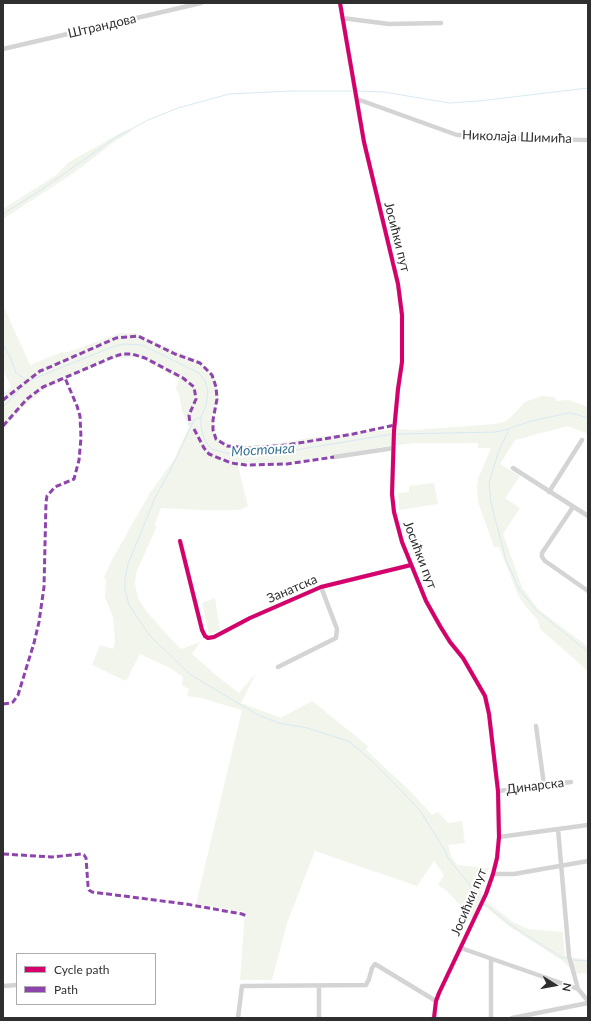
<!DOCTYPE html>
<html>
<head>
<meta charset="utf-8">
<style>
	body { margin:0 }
	#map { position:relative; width:591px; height:1021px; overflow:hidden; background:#fff; font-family:Lato,sans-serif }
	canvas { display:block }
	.frame { position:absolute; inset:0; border:4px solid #2f2f2f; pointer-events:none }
	.legend { position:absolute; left:16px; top:953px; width:140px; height:52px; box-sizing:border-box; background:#fff; border:1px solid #acacac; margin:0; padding:5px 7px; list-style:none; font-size:12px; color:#2f2f2f }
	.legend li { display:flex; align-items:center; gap:8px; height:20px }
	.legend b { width:20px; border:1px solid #acacac }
	.north { position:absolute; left:535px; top:965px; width:40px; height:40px; -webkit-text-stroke:3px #fff; paint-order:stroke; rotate:101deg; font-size:11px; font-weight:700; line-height:16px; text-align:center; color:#2f2f2f }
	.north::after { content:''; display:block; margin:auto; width:14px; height:18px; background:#2f2f2f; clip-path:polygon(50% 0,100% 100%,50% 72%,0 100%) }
</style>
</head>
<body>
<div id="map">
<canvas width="591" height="1021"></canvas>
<div class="frame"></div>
<ul class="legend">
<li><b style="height:5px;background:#d6006c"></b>Cycle path</li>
<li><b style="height:5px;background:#8e44ad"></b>Path</li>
</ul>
<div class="north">N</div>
</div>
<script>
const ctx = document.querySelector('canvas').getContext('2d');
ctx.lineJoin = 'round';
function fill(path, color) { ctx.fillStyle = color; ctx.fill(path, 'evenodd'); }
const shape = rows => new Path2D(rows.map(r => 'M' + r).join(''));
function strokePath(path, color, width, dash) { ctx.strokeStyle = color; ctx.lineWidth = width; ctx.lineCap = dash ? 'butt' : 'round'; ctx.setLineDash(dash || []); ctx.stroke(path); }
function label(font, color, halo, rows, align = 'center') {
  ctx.font = font + ' Lato,sans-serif'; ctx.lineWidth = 4; ctx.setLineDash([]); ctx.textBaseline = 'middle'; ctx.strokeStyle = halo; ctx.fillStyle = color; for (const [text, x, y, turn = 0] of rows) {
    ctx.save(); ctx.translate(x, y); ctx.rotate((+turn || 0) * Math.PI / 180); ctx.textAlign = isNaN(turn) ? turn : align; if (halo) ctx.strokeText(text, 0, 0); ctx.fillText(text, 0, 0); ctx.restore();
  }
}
const green = shape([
	[126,130,132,131,114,142,75,172,3,219,3,209,55,176,69,162],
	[3,305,30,365,62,352,69,352,120,333,135,333,199,361,211,372,215,377,218,389,219,397,214,418,214,432,218,438,229,444,245,446,279,443,315,437,399,429,415,430,495,424,506,421,510,418,525,402,542,396,555,397,556,401,568,400,588,407,588,434,568,426,515,440,500,464,520,476,505,498,520,508,503,534,522,587,538,609,588,647,588,671,540,629,538,620,525,606,518,595,499,547,494,547,478,502,477,489,478,479,491,448,478,448,478,443,416,443,388,446,299,461,281,463,237,463,248,506,239,510,202,510,161,508,155,523,156,528,136,573,135,584,138,598,146,611,169,637,181,649,200,642,192,654,217,676,239,693,256,673,241,703,281,718,312,701,368,746,366,750,411,792,432,815,438,812,448,823,462,821,465,843,448,845,451,856,457,865,489,868,481,892,487,902,513,922,528,929,563,932,565,956,588,960,588,973,576,974,563,961,510,927,482,904,474,920,447,891,438,885,444,875,434,861,417,886,315,851,287,923,272,980,240,980,245,912,196,904,242,710,201,698,187,696,189,689,182,685,183,677,172,669,140,654,126,681,92,665,100,645,113,649,115,642,113,617,105,597,106,581,104,577,113,558,150,493,175,458,189,427,181,408,179,394,176,389,179,379,139,357,114,358,45,389,23,407,3,429,3,397,11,386,3,370],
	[434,483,438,504,399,510,398,493,409,492,409,486],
	[215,598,220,630,209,634,202,603]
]);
const stream = shape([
	[357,91,384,92,449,103,479,101,588,88],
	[3,214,38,192,115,138,148,120,178,108,229,94,291,91,354,91],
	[3,344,10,357,16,373,28,381],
	[3,407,28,381,115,346,124,344,142,345,199,373,205,381,208,391,206,405,201,417,201,427,204,438,208,445,212,449,230,454,283,452,393,434],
	[201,417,194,420,172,467,155,498,128,564,125,579,125,590,129,605,150,636,191,675,258,715,279,723,307,728,348,741,371,760,419,809,444,849,448,858,481,899],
	[509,429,498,453,489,483,491,503,506,560,519,589,536,610,588,652],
	[396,434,496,432,509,429,513,427,532,421,568,413,575,414,588,418],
	[484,903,507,922,526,935,561,957,568,959],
	[573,960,588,961]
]);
const minor = shape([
	[340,3,364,142,398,284,402,315,402,362,398,389,394,431,392,494,394,512,402,542,426,601,440,626,450,642,463,658,485,696,489,714,498,791,499,837,497,858,493,874,486,894,439,993,436,1001,434,1018],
	[342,18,389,24,441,23],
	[3,49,201,3],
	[357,99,457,135,529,139,588,140],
	[334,457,394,448],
	[513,468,588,516],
	[549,492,582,440],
	[573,507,542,553,542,557,545,561,588,591],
	[180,541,202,630,205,636,208,638,214,637,250,618,321,587,411,565],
	[278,667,336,638,337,629,321,587],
	[536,726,544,785],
	[498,791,571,782],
	[558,829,569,956,578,989,588,1001],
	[499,837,588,825],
	[493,874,514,874,588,861],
	[461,948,578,989],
	[3,986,17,985],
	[238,1018,242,986,366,985,369,979,372,968,375,964,436,1001],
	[319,1018,319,986],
	[491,1018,491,959],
	[512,1018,588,1003]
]);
const quiet = shape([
	[3,400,40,371,50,367,116,338,138,336,175,354,200,363,212,375,216,387,217,399,213,420,213,430,216,439,227,446,248,448,287,445,353,434,395,425],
	[3,426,27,399,43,387,113,357,122,354,132,354,145,358,183,378,194,387,196,399,189,415,190,424],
	[194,429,204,448,209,454,231,463,246,465,287,464,334,457],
	[3,704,10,703,13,702,18,695,34,643,39,622,44,587,46,502,47,496,55,487,74,479,79,460,81,438,80,416,77,406,65,378],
	[3,854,52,857,81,854,84,855,86,858,88,886,89,890,92,892,186,904,242,914,247,916]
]);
const cycleway = shape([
	[340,3,364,142,398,284,402,315,402,362,398,389,394,431,392,494,394,512,402,542,426,601,440,626,450,642,463,658,485,696,489,714,498,791,499,837,497,858,493,874,486,894,439,993,436,1001,434,1018],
	[180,541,202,630,205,636,208,638,214,637,250,618,321,587,411,565]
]);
const streetNames = [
	["Штрандова",102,26,-13],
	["Николаја Шимића",517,137,2],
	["Јосићки пут",397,237,76],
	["Јосићки пут",420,555,69],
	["Занатска",292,589,-23],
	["Динарска",535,786,-7],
	["Јосићки пут",469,902,-67]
];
const waterNames = [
	["Мостонга",263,450,-3]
];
fill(green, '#f1f5ec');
strokePath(stream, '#d8e9f3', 1);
strokePath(minor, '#d4d4d4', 4.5);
strokePath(quiet, '#8e44ad', 3, [6, 3]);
strokePath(cycleway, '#d6006c', 4);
label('13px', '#2f2f2f', '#fff', streetNames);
label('italic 14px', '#387495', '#fff', waterNames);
</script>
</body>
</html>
